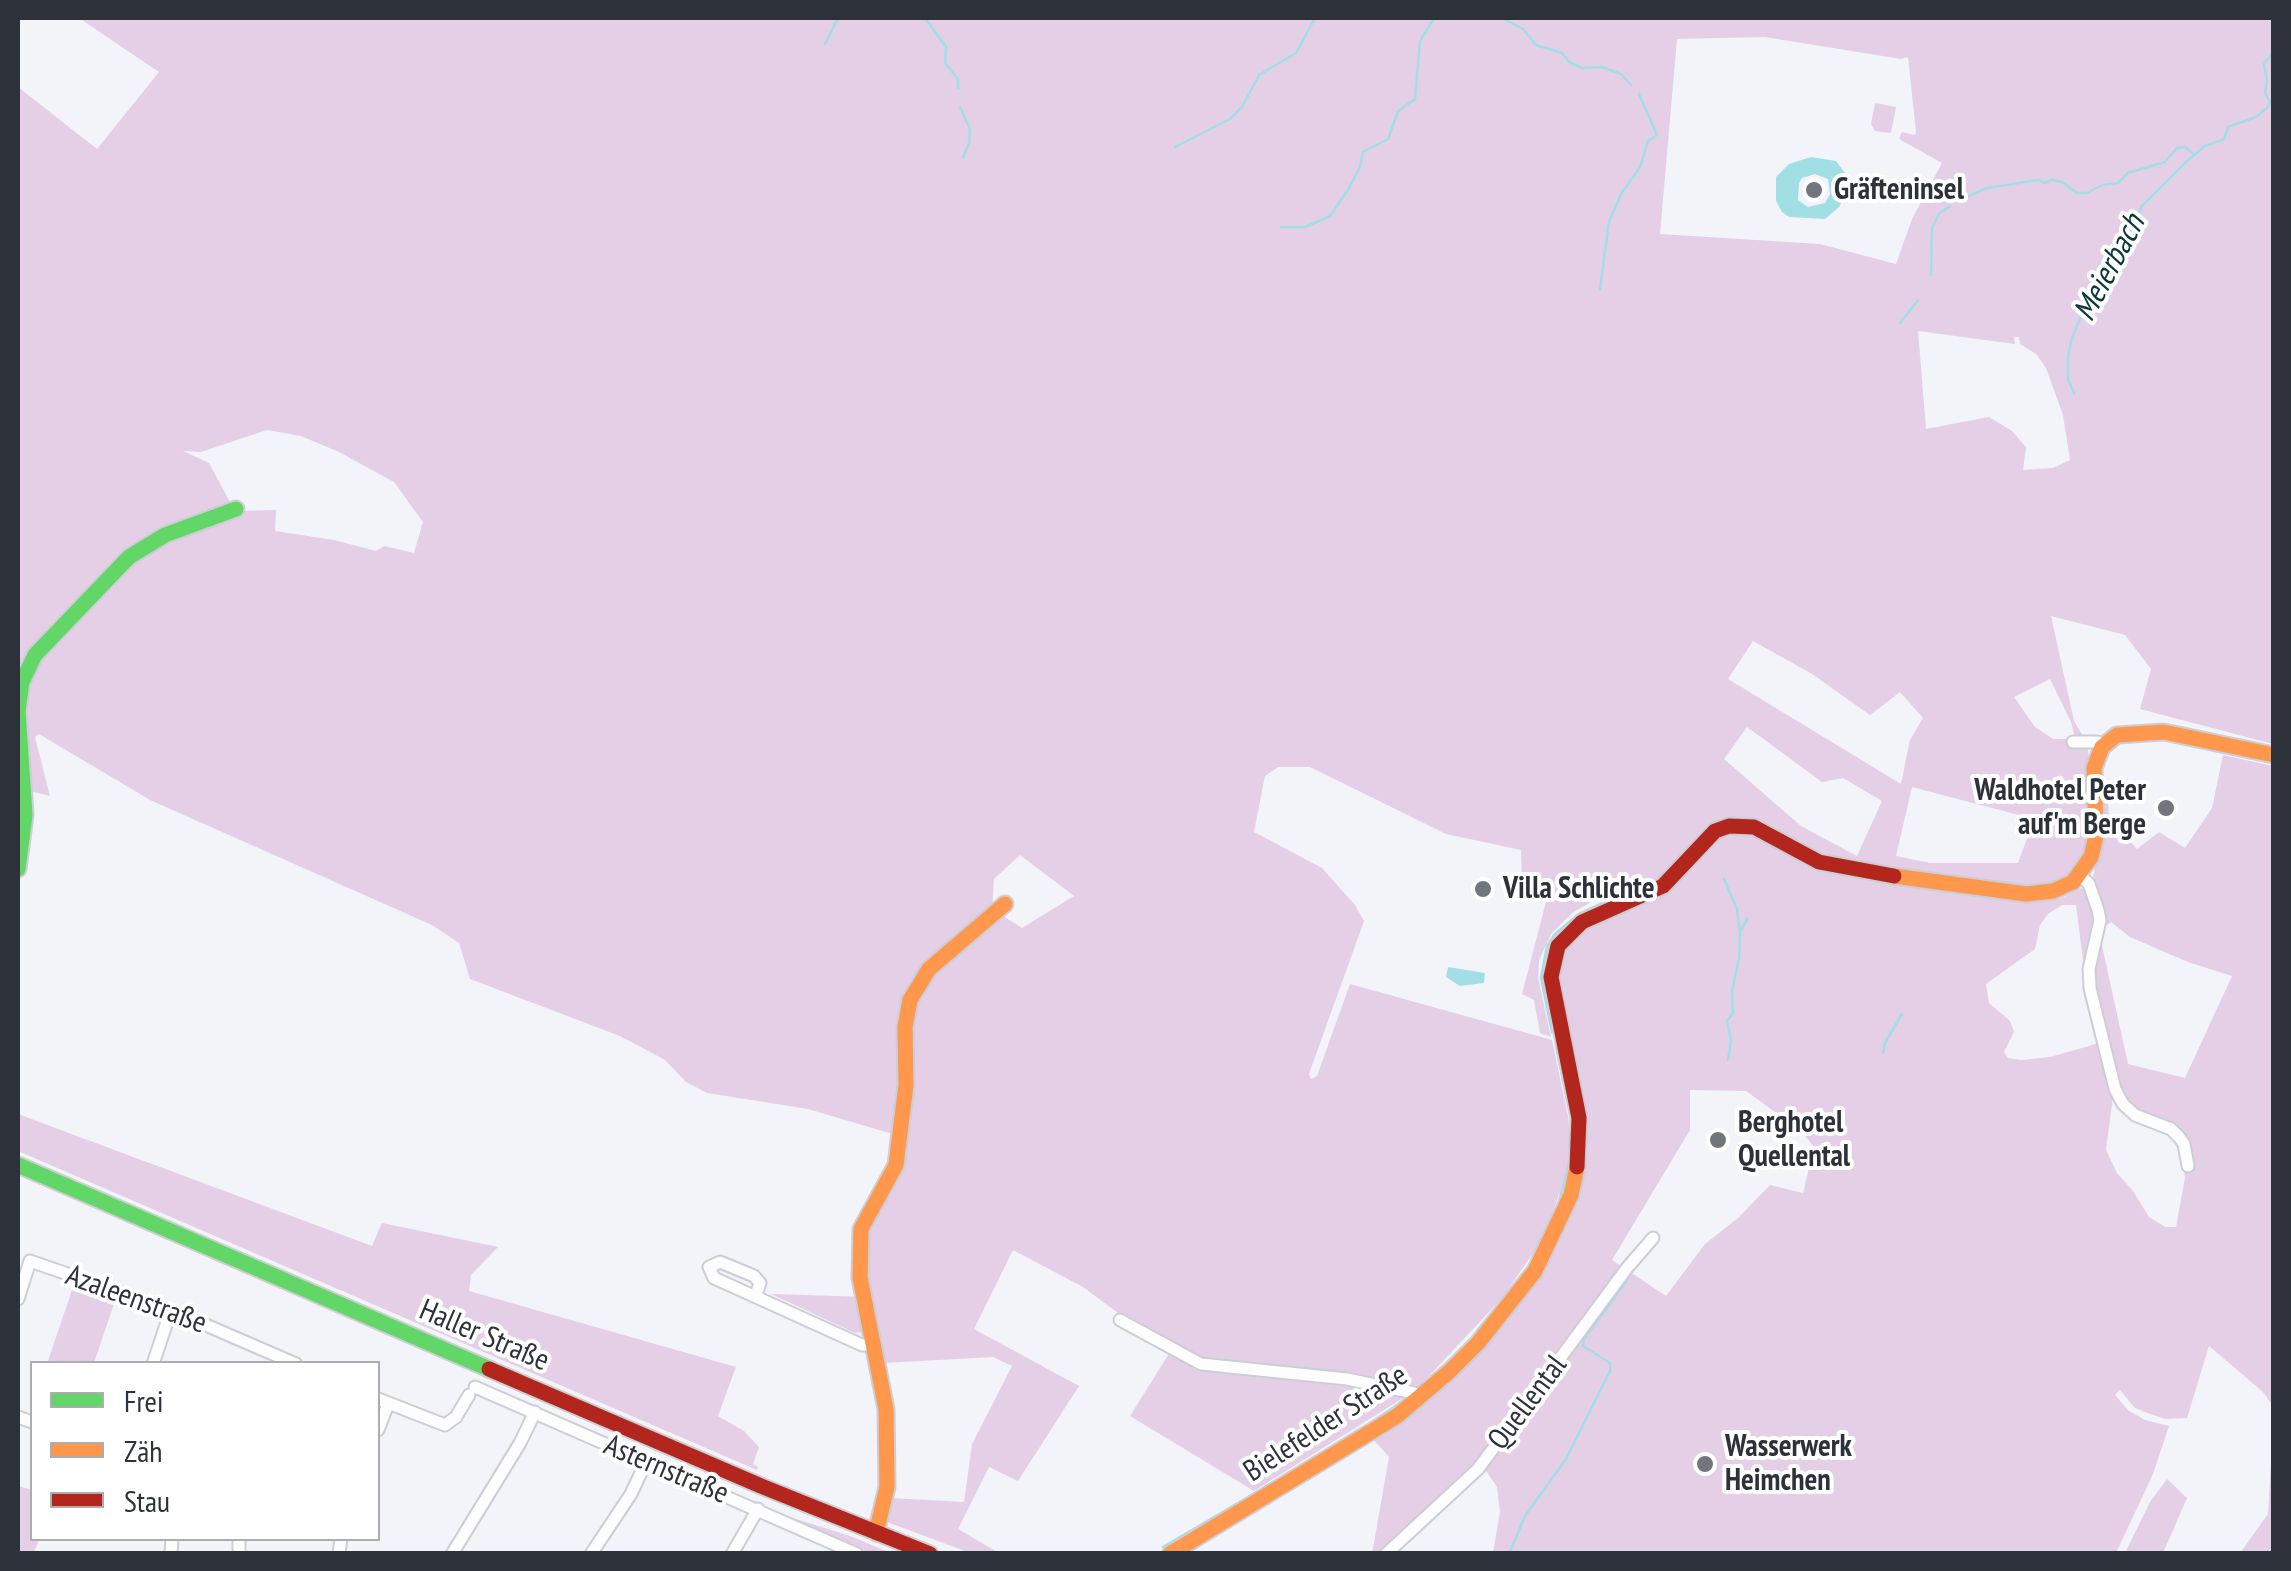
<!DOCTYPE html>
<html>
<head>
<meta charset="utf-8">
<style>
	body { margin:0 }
	#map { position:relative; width:2291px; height:1571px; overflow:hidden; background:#f2f4f9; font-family:"PT Sans Narrow",sans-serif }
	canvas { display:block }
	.frame { position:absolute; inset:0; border:20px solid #2d3139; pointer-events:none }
	.legend { position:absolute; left:30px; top:1361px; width:350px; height:180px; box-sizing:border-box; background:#fff; border:2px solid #abadb0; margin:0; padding:12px 18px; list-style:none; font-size:30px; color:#2d3139 }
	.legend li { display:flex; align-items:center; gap:20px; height:50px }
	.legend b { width:50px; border:2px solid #abadb0 }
</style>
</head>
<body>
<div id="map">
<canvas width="2291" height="1571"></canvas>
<div class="frame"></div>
<ul class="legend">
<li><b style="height:12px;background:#63d668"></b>Frei</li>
<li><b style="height:12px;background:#ff974d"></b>Zäh</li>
<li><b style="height:12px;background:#b3261e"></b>Stau</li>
</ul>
</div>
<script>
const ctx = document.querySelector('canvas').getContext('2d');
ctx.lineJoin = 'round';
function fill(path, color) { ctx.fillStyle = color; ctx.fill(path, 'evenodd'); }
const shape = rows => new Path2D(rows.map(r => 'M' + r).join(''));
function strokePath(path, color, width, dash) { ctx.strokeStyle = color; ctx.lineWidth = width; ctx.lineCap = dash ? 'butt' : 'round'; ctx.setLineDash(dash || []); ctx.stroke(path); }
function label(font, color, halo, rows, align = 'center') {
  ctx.font = font + ' "PT Sans Narrow",sans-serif'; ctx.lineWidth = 8; ctx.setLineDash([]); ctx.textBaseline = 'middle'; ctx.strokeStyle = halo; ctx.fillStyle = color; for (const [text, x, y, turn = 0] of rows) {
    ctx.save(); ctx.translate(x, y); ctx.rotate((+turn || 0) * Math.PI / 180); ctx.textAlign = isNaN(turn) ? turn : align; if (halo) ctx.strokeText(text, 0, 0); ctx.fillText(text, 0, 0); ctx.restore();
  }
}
const green = shape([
	[79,18,2273,18,2273,744,2140,709,2151,669,2125,635,2051,616,2074,721,2083,736,2075,738,2071,722,2050,679,2014,697,2035,727,2053,739,2067,739,2067,747,2086,745,2088,748,2091,825,2086,851,2068,878,2040,888,1958,881,1820,857,1743,820,1663,876,1634,889,1589,903,1572,913,1551,934,1539,960,1538,978,1551,1037,1540,1033,1534,1000,1522,994,1547,898,1522,883,1521,850,1446,834,1310,767,1278,767,1265,776,1254,832,1322,868,1355,905,1364,921,1309,1074,1311,1079,1317,1076,1350,984,1552,1040,1568,1116,1571,1150,1566,1176,1542,1240,1503,1297,1416,1390,1254,1491,1130,1416,1170,1352,1083,1287,1013,1250,974,1329,1079,1386,1018,1481,989,1467,958,1529,999,1553,970,1553,887,1522,891,1498,964,1502,972,1444,1012,1366,993,1357,884,1363,878,1330,855,1333,771,1294,868,1297,864,1240,897,1176,896,1135,808,1109,707,1093,686,1082,665,1060,620,1036,470,979,459,943,432,925,150,800,39,734,35,737,50,796,18,788,18,87,97,149,159,72],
	[1765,37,1901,59,1908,57,1916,132,1915,135,1902,132,1899,139,1942,163,1912,219,1896,264,1820,244,1660,234,1677,39],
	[1918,331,2015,344,2014,337,2019,337,2020,344,2036,354,2046,368,2063,415,2070,460,2053,468,2023,470,2026,447,2012,431,1989,417,1926,429],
	[267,430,301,436,339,452,394,482,423,522,414,553,384,546,376,551,334,540,275,531,276,510,240,511,148,547,38,656,164,531,232,506,209,463,183,451,201,452],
	[1753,641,1812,674,1870,715,1900,692,1923,718,1910,740,1901,784,1728,679],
	[1747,727,1822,782,1843,778,1882,801,1857,856,1801,826,1724,759],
	[1912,787,2034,819,2018,863,1930,863,1896,856],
	[1020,855,1074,896,1022,928,992,909,994,879],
	[1875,103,1896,107,1891,133,1875,131,1871,124],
	[2223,755,2273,766,2273,1406,2263,1392,2209,1346,2187,1418,2166,1419,2150,1414,2135,1408,2120,1390,2115,1395,2128,1410,2145,1420,2169,1426,2153,1474,2116,1553,1493,1553,1500,1512,1497,1487,1484,1468,1379,1553,1372,1554,1389,1457,1373,1439,1481,1348,1522,1301,1556,1249,1577,1197,1585,1168,1586,1119,1558,974,1563,955,1583,930,1668,891,1684,876,1711,842,1729,832,1749,832,1806,863,1853,876,1958,893,2026,901,2060,899,2082,888,2088,892,2099,932,2128,1064,2185,1078,2232,976,2188,962,2130,937,2111,922,2105,927,2093,877,2101,839,2101,794,2108,799,2109,818,2137,849,2159,832,2185,848,2212,808],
	[2062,905,2076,905,2086,984,2103,1042,2050,1057,2021,1060,2008,1058,2004,1052,2014,1032,2010,1021,1989,1003,1986,984,2035,949,2040,925,2048,914],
	[1690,1090,1746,1091,1801,1131,1814,1147,1803,1193,1770,1185,1738,1218,1705,1244,1666,1296,1612,1260,1690,1130],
	[2113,1096,2169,1132,2183,1150,2185,1178,2176,1227,2165,1227,2149,1217,2133,1191,2117,1173,2106,1150],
	[18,1114,372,1246,382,1223,498,1247,471,1275,469,1291,736,1367,718,1416,744,1431,759,1447,753,1464,758,1467,757,1470,18,1151],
	[75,1281,117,1295,94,1363,47,1364],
	[2273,1429,2273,1553,2240,1553,2268,1514],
	[2167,1479,2187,1498,2163,1553,2125,1553,2150,1502],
	[18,1486,32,1490,32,1538,39,1539,34,1553,18,1553],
	[777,1513,850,1536,891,1553,868,1553]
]);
const water = shape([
	[1811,157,1836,161,1848,177,1849,190,1839,207,1825,219,1789,217,1782,212,1776,201,1776,177,1789,164],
	[1815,174,1828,179,1830,194,1825,203,1808,207,1798,200,1799,183,1802,178],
	[1448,967,1485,973,1484,983,1460,986,1446,977]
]);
const stream = shape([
	[925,18,946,47,945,63,958,79,958,88],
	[1502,18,1523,29,1536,45,1562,53,1569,62,1582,68,1602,67,1621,74,1631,85],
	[825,44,838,18],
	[960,107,970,129,969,143,963,158],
	[1175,147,1230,119,1242,107,1259,75,1296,53,1315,18],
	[1962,199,1987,188,2038,180,2044,183,2052,180,2062,182,2077,193,2087,193,2102,185,2118,183,2128,173,2165,162,2177,148,2185,147,2195,155],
	[1281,227,1305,227,1330,216,1349,188,1360,167,1363,152,1388,139,1398,111,1415,99,1420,41,1434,18],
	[1931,275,1932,228,1939,214,1950,206],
	[1600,289,1609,222,1621,194,1640,167,1648,141,1657,135,1639,94],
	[1900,323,1918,300],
	[2074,393,2068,379,2068,355,2072,338,2091,293,2118,254,2142,206,2187,161,2205,146,2224,139,2228,127,2256,117,2267,108,2270,102,2265,93,2267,80,2264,64,2272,54,2274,27],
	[1724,879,1737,909,1740,932,1739,958,1732,992,1733,1013,1727,1021,1731,1040,1728,1060],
	[1741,930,1748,918],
	[1552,1032,1541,978,1547,946,1555,934,1579,914,1618,896],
	[1556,1046,1572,1123],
	[1883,1053,1885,1043,1902,1014],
	[1558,1206,1572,1151],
	[1461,1350,1476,1334],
	[1363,1428,1403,1401],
	[1163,1547,1284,1476],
	[1509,1554,1525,1516,1566,1459,1610,1371,1610,1363,1583,1346,1584,1339,1628,1279]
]);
const street = shape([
	[2073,742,2098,742,2102,747],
	[2080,875,2089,884,2098,910,2100,920,2089,969,2090,988,2115,1089,2123,1104,2135,1115,2171,1129,2179,1137,2184,1144,2188,1166],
	[756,1295,760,1283,754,1276,720,1262,709,1267,714,1278,862,1345,874,1345],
	[18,1299,30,1261,171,1310,296,1364],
	[1120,1320,1201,1364,1347,1379,1414,1393,1420,1398],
	[153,1364,171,1310],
	[475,1387,857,1554],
	[378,1399,445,1425,456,1417,469,1395],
	[18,1417,32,1422],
	[378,1430,388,1404],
	[171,1554,172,1538],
	[239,1554,239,1538],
	[339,1554,341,1538],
	[452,1554,520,1443,535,1412],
	[591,1554,631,1494,646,1462],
	[732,1554,758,1509],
	[1386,1554,1478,1469,1627,1268,1653,1238]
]);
const fast = shape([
	[18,869,25,815,18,711,22,682,35,655,129,557,165,535,236,509],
	[18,1165,489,1369]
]);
const slow = shape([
	[1894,876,2026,894,2053,891,2073,882,2091,857,2096,836,2094,768,2102,747,2117,735,2164,732,2274,755],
	[876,1533,887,1487,886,1409,860,1278,861,1229,896,1165,906,1085,905,1027,910,1000,929,969,1005,904],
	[1170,1554,1397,1416,1450,1371,1478,1343,1535,1271,1571,1195,1577,1167]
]);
const jam = shape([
	[1577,1167,1579,1118,1551,977,1558,946,1582,922,1663,886,1715,831,1729,826,1754,827,1819,862,1894,876],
	[489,1369,761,1486,930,1554]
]);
const markers = [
	[1814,190,10,"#72757c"],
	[2166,808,10,"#72757c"],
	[1483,889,10,"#72757c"],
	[1718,1140,10,"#72757c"],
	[1705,1464,10,"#72757c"]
];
const poiNames = [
	["Gräfteninsel",1834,190],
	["Waldhotel Peter",2146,791,"right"],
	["auf'm Berge",2146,825,"right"],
	["Villa Schlichte",1503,889],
	["Berghotel",1738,1123],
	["Quellental",1738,1157],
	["Wasserwerk",1725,1447],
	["Heimchen",1725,1481]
];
const streetNames = [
	["Azaleenstraße",136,1300,20],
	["Haller Straße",484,1336,23],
	["Quellental",1528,1403,-53],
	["Bielefelder Straße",1326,1424,-33],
	["Asternstraße",666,1470,23]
];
const waterNames = [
	["Meierbach",2110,268,-62]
];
fill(green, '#e4cfe7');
fill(water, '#a1dfe5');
strokePath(stream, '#a1dfe5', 2.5);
strokePath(street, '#ccced4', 15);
strokePath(fast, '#ccced4', 19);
strokePath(slow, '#ccced4', 19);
strokePath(jam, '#ccced4', 19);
strokePath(street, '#fdfdfe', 11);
strokePath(fast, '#63d668', 15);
strokePath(slow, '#ff974d', 15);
strokePath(jam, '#b3261e', 15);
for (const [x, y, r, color] of markers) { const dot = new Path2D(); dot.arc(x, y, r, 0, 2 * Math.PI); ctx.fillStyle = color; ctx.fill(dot); strokePath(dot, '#fff', 4); }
label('bold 30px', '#2d3139', '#fff', poiNames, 'left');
label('30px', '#2d3139', '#fff', streetNames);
label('italic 32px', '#0b373a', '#fff', waterNames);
</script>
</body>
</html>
